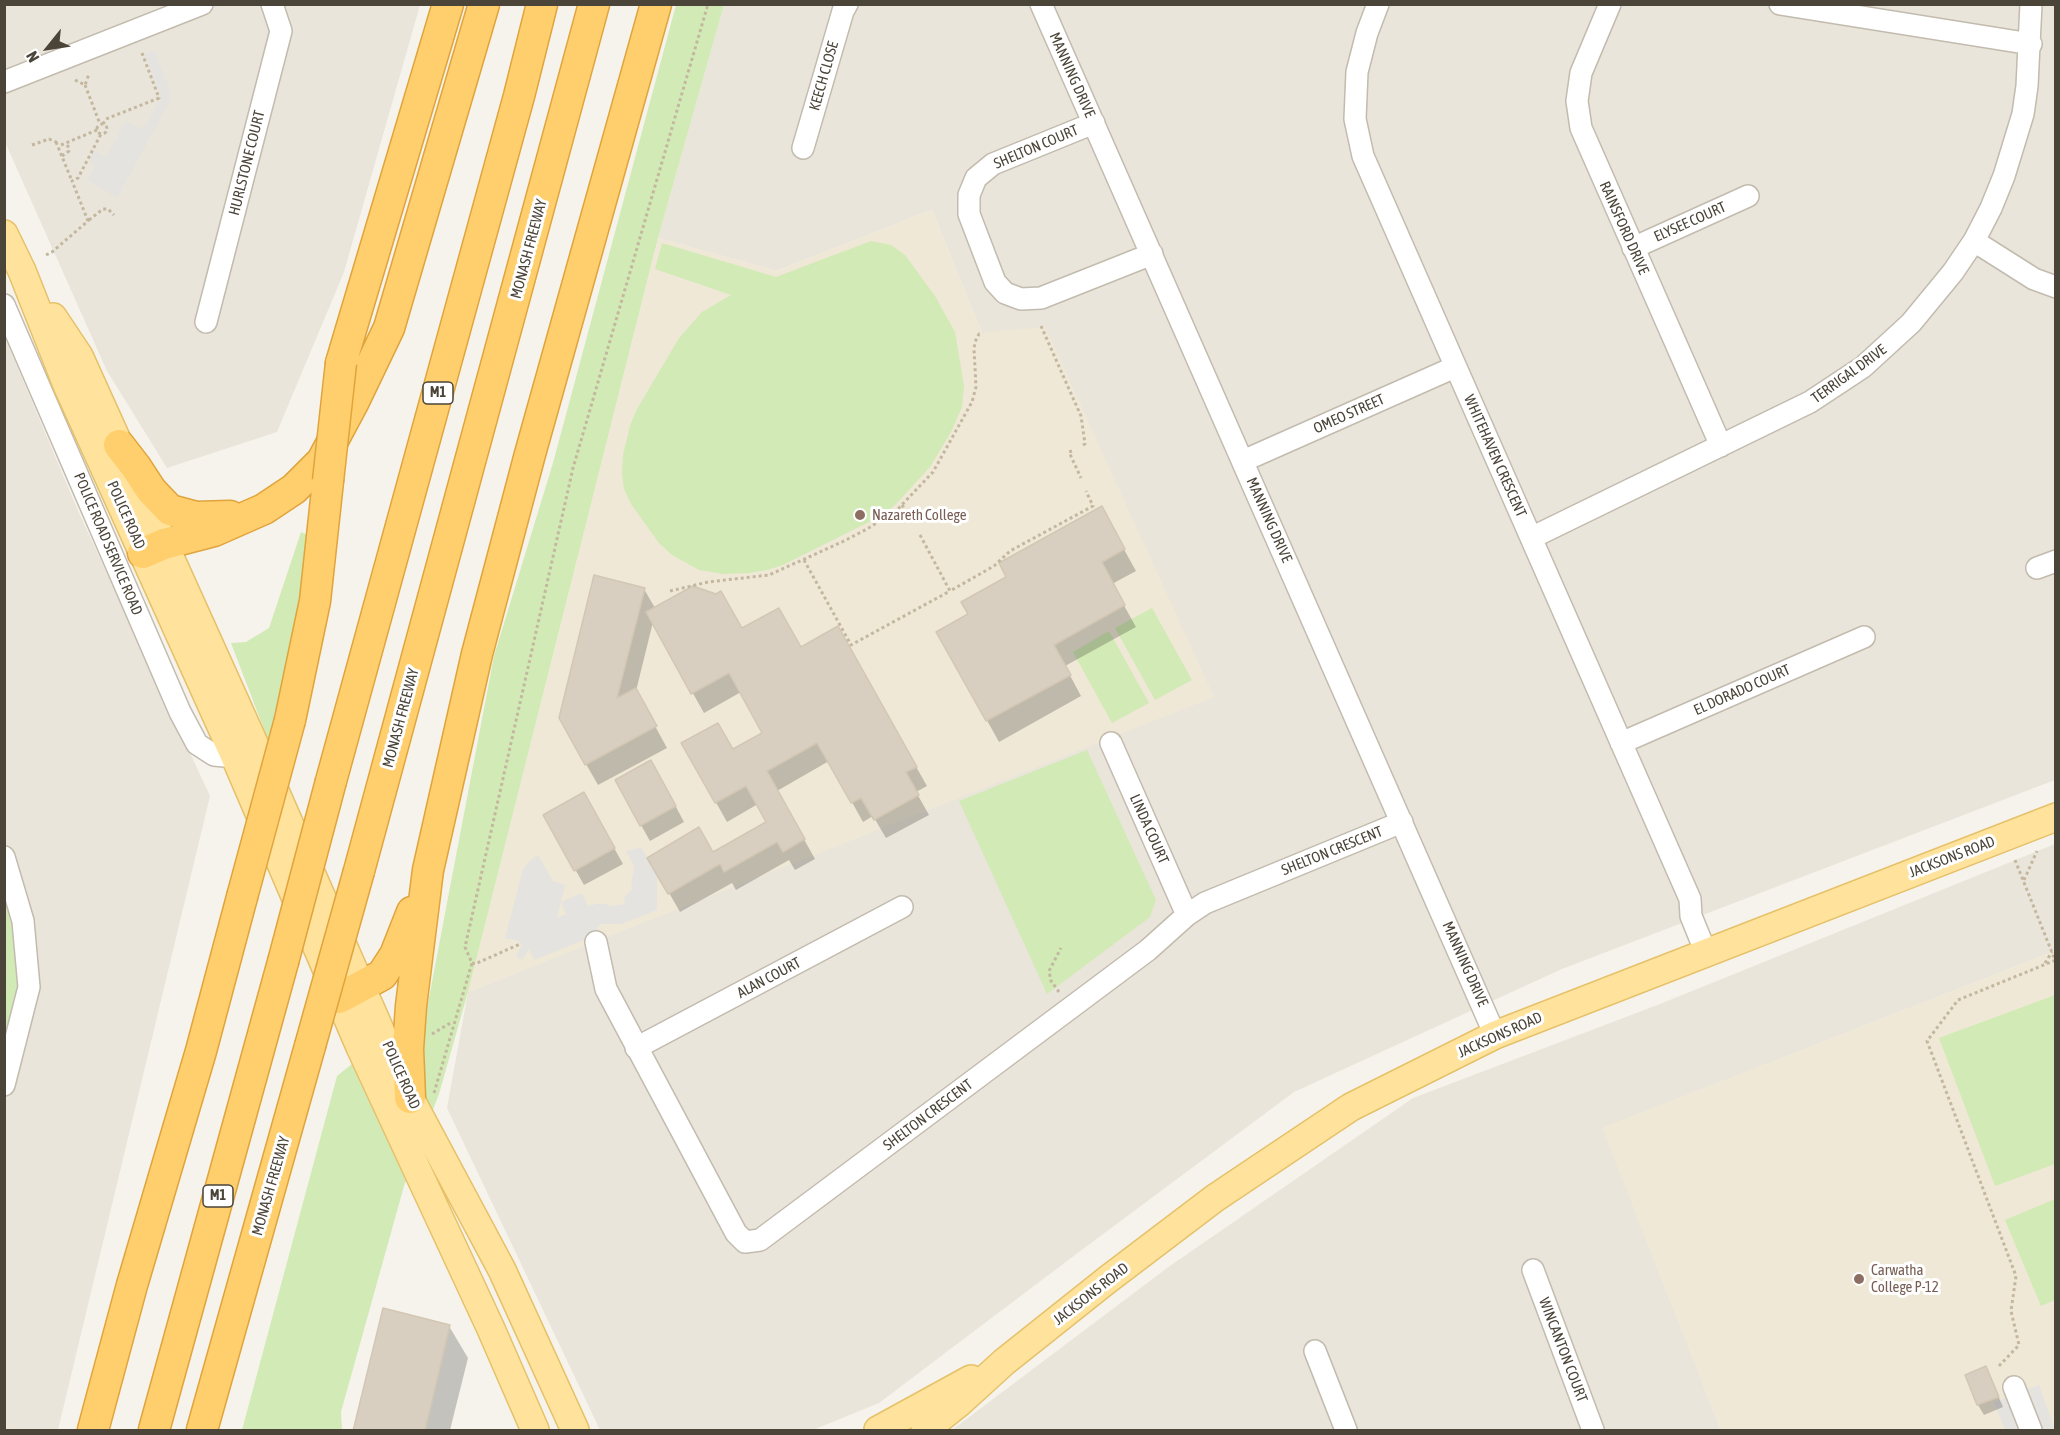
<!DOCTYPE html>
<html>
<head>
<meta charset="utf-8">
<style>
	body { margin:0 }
	#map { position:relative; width:2060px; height:1435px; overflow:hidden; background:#f6f3ec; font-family:"Asap Condensed",sans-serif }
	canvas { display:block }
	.frame { position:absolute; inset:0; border:6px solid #4b4439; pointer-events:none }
	.north { position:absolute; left:18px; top:18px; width:60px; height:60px; -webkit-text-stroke:4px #fff; paint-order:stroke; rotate:240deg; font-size:16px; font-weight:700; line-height:24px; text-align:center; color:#4b4439 }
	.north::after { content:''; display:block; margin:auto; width:21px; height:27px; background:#4b4439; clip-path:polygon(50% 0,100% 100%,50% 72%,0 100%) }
</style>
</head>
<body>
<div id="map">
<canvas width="2060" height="1435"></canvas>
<div class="frame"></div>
<div class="north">N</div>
</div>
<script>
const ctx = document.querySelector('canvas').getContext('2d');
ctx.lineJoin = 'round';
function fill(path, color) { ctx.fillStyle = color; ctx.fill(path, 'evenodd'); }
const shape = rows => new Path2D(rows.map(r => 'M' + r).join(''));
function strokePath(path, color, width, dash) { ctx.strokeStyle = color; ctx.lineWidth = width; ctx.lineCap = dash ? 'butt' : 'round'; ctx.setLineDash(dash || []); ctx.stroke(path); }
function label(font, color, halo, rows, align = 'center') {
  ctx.font = font + ' "Asap Condensed",sans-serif'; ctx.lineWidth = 6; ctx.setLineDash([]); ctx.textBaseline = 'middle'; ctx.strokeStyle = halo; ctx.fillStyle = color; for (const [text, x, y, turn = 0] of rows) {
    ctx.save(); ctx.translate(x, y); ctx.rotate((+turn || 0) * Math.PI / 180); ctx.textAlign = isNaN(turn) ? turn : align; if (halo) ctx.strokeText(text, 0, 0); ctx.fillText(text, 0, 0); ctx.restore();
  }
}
const residential = shape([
	[4,5,420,5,344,272,277,432,167,468,107,371,5,142],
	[724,5,2055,5,2055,780,1562,969,1294,1092,1075,1255,879,1403,813,1430,600,1430,447,1108,468,992,615,933,982,333,932,210,776,271,658,238],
	[4,335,79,513,210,796,58,1430,4,1430],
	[2055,844,2055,951,1603,1128,1721,1430,952,1430,1167,1268,1413,1098,1660,1004]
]);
const education = shape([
	[932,210,982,333,1045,327,1214,697,468,992,658,238,776,271],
	[2055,951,2055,1430,1721,1430,1602,1128]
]);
const green = shape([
	[676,5,724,5,658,238,468,992,439,1094,404,1186,341,1412,342,1430,242,1430,337,1076,428,1003,494,656,553,463],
	[871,241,891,245,905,255,935,296,955,332,964,386,962,407,951,432,930,467,895,505,881,516,783,565,767,570,749,573,723,574,699,570,672,555,659,543,631,504,624,489,622,474,623,455,630,426,636,411,679,338,702,312,731,295,655,269,662,243,776,277],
	[301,532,313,537,270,745,231,643,246,642,269,628],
	[1152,608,1192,680,1155,700,1115,628],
	[1109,631,1149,703,1112,723,1073,652],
	[1087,750,1156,900,1150,917,1047,994,959,801],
	[5,857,29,987,5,1085],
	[2055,995,2055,1164,1995,1186,1939,1038],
	[2055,1199,2055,1300,2041,1306,2005,1220]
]);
const parking = shape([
	[154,50,170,90,171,99,117,198,87,180,95,166,90,159,94,151,106,157,126,121,140,128,146,126,161,97,144,54],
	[641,847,657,875,657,910,622,924,601,924,598,926,597,934,586,944,584,940,534,960,529,949,522,960,516,956,522,945,518,941,505,938,523,869,531,860,538,855,553,881,565,885,557,918,566,914,561,902,582,893,588,906,600,903,613,906,625,904,624,898,632,889,631,882,634,871,634,866,626,851],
	[2039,1385,2055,1430,2005,1430,1994,1402]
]);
const shadow = shape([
	[1101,508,1136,571,1112,584,1136,627,1065,666,1081,696,999,742,938,632,970,615,1008,577],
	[644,589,655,608,742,630,801,649,837,628,927,786,916,792,929,815,886,838,873,816,863,822,829,761,777,791,815,859,795,870,789,860,736,890,732,883,680,912,649,858,713,854,768,822,758,804,727,822,683,744,733,751,764,734,741,692,704,713,653,622,636,691,667,748,598,785,586,764],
	[660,777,684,822,650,841,641,825],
	[584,794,623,864,584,885,545,816],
	[449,1326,468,1358,450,1430,355,1430],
	[1986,1368,2003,1407,1984,1415,1978,1405]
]);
const building = shape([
	[1102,506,1125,549,1102,562,1125,605,1054,645,1071,675,986,721,936,632,968,614,961,602,1006,577,999,563,1102,506],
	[594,575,645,588,617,698,636,688,657,726,585,765,559,718,594,575],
	[693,586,716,594,721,591,742,628,779,608,801,647,838,626,917,767,906,772,919,795,874,820,861,798,851,803,817,743,767,771,805,839,783,852,777,842,724,872,720,864,668,894,647,858,699,827,713,852,766,822,746,786,715,803,681,743,718,723,733,749,762,733,729,673,691,694,646,612,693,586],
	[651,760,676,806,640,826,615,780,651,760],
	[584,792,615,848,574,871,543,815,584,792],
	[383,1308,450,1325,425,1431,353,1431,383,1308],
	[1986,1366,1999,1397,1977,1405,1965,1375,1986,1366]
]);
const path = shape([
	[75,80,85,85,89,74],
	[85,85,100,124],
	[103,124,106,119,159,98,142,53],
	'97 129a5 5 0 1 1 10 0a5 5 0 1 1-10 0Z',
	[56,142,72,181],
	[32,145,49,139,58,143],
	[61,145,97,130],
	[62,156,69,151,67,142],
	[89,220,103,209,108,209,114,215],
	[46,255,52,252,88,221,72,181,78,178,101,134],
	[1041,326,1081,416,1085,444,1083,445],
	[1072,451,1069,452,1081,478],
	[902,505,911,518],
	[920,535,950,591,994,566,1010,551,1093,506,1086,491],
	[804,560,851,645,950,591],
	[670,591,708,582,769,575,842,542,867,529,897,510,933,472,972,402,976,387,974,349,975,342,979,334,981,334],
	[2015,860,2055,960],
	[2024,880,2037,851],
	[472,963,475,964,520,944],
	[2045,963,2052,952],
	[1059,992,1051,981,1049,971,1061,948],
	[432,1034,452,1022],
	[434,1093,472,963,465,947,573,468,708,4],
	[1999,1366,2019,1345,2011,1311,2016,1276,1927,1041,1958,1000,2056,960]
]);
const minor = shape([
	[1041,4,1495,1035],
	[1378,4,1367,33,1357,72,1355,119,1363,156,1690,899,1691,916,1706,953],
	[1610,4,1581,73,1577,101,1581,128,1721,446],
	[1780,4,2031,44],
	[4,82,202,4],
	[1094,123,993,164,976,178,969,195,969,214,995,282,1005,293,1021,299,1041,298,1152,254],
	[803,148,843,11,847,4],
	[1974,241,2034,279,2056,287],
	[1633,248,1748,196],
	[4,305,180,712,197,744,214,755,235,757,242,747],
	[206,322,281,31,272,4],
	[1243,461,1455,367],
	[1531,538,1810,402,1863,367,1911,323,1953,272,1974,241,1991,208,2004,176,2023,114,2027,86,2031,4],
	[2037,568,2056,561],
	[1111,743,1187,915],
	[1621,743,1864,637],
	[4,857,23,921,29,987,4,1085],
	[596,942,606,989,736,1233,745,1242,760,1240,1148,950,1187,915,1205,903,1402,822],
	[636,1048,902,907],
	[1533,1270,1593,1430],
	[1315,1351,1346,1430],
	[2014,1387,2031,1430]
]);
const major = shape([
	[4,234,22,271,67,385,235,757,360,1047,491,1329,535,1430],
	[53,317,79,356,253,741,410,1098,502,1270,575,1430],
	[878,1430,971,1379],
	[925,1430,959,1403,1004,1362,1107,1280,1215,1198,1351,1107,1495,1035,2056,817]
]);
const highway = shape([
	[341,363,448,4],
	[119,445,136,467,151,490,170,510,196,517,230,516],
	[143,553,164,544,214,531,264,509,294,489,322,461,353,403,389,328,484,4],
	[290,720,315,601,328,481],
	[331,781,519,96,542,4],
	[359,871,594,4],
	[339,998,382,975,395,955,412,912],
	[410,1098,408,1049,411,1006,428,870,477,654,530,454,656,4],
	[93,1430,132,1285,201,1051,242,897],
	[154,1430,283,962],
	[202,1430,310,1046]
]);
const highwayBridge = shape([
	[328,481,341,363],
	[242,897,290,720],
	[283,962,331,781],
	[310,1046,359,871]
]);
const markers = [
	[860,515,6,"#8d6e63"],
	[1859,1279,6,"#8d6e63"]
];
const shields = [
	[438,393,30],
	[218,1196,30]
];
const shieldNames = [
	["M1",438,393],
	["M1",218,1196]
];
const streetNames = [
	["MANNING DRIVE",1072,75,66],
	["KEECH CLOSE",824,76,-74],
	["SHELTON COURT",1036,147,-23],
	["HURLSTONE COURT",247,163,-76],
	["ELYSEE COURT",1690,222,-24],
	["RAINSFORD DRIVE",1624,228,66],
	["MONASH FREEWAY",529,249,-75],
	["TERRIGAL DRIVE",1849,374,-36],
	["OMEO STREET",1349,414,-24],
	["WHITEHAVEN CRESCENT",1495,456,66],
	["POLICE ROAD",126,515,66],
	["MANNING DRIVE",1269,520,66],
	["POLICE ROAD SERVICE ROAD",108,544,67],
	["EL DORADO COURT",1742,690,-24],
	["MONASH FREEWAY",401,718,-75],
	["LINDA COURT",1149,829,66],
	["SHELTON CRESCENT",1332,851,-22],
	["JACKSONS ROAD",1952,857,-21],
	["MANNING DRIVE",1465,964,66],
	["ALAN COURT",769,978,-28],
	["JACKSONS ROAD",1500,1035,-24],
	["POLICE ROAD",401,1075,66],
	["SHELTON CRESCENT",928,1115,-37],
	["MONASH FREEWAY",271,1186,-74],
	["JACKSONS ROAD",1091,1294,-38],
	["WINCANTON COURT",1563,1350,69]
];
const educationNames = [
	["Nazareth College",872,515],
	["Carwatha",1871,1270],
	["College P-12",1871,1287]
];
fill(residential, '#eae5da');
fill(education, '#efe8d6');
fill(green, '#d2eab5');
fill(parking, '#e5e3e0');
fill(shadow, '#0003');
fill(building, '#d8cfc1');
strokePath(building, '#d3c7b4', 1.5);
strokePath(minor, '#c2bbae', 24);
strokePath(major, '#e6c16a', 30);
strokePath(highway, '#e0a43c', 33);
strokePath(path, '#c4b79f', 3, [3, 3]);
strokePath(minor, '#fff', 21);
strokePath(major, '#ffe39c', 27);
strokePath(highway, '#ffcf6e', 30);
strokePath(highwayBridge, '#e0a43c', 33, []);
strokePath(highwayBridge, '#ffcf6e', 30);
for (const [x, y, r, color] of markers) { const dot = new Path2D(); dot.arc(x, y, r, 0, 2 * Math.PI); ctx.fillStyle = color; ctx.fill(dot); strokePath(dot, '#fff', 2); }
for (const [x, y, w] of shields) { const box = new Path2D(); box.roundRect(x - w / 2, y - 11, w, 22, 4.5); ctx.fillStyle = '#fff'; ctx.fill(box); strokePath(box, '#4b4439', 1.5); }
label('bold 14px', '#4b4439', null, shieldNames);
label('15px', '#4b4439', '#fff', streetNames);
label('15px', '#785e54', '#fff', educationNames, 'left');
</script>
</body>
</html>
